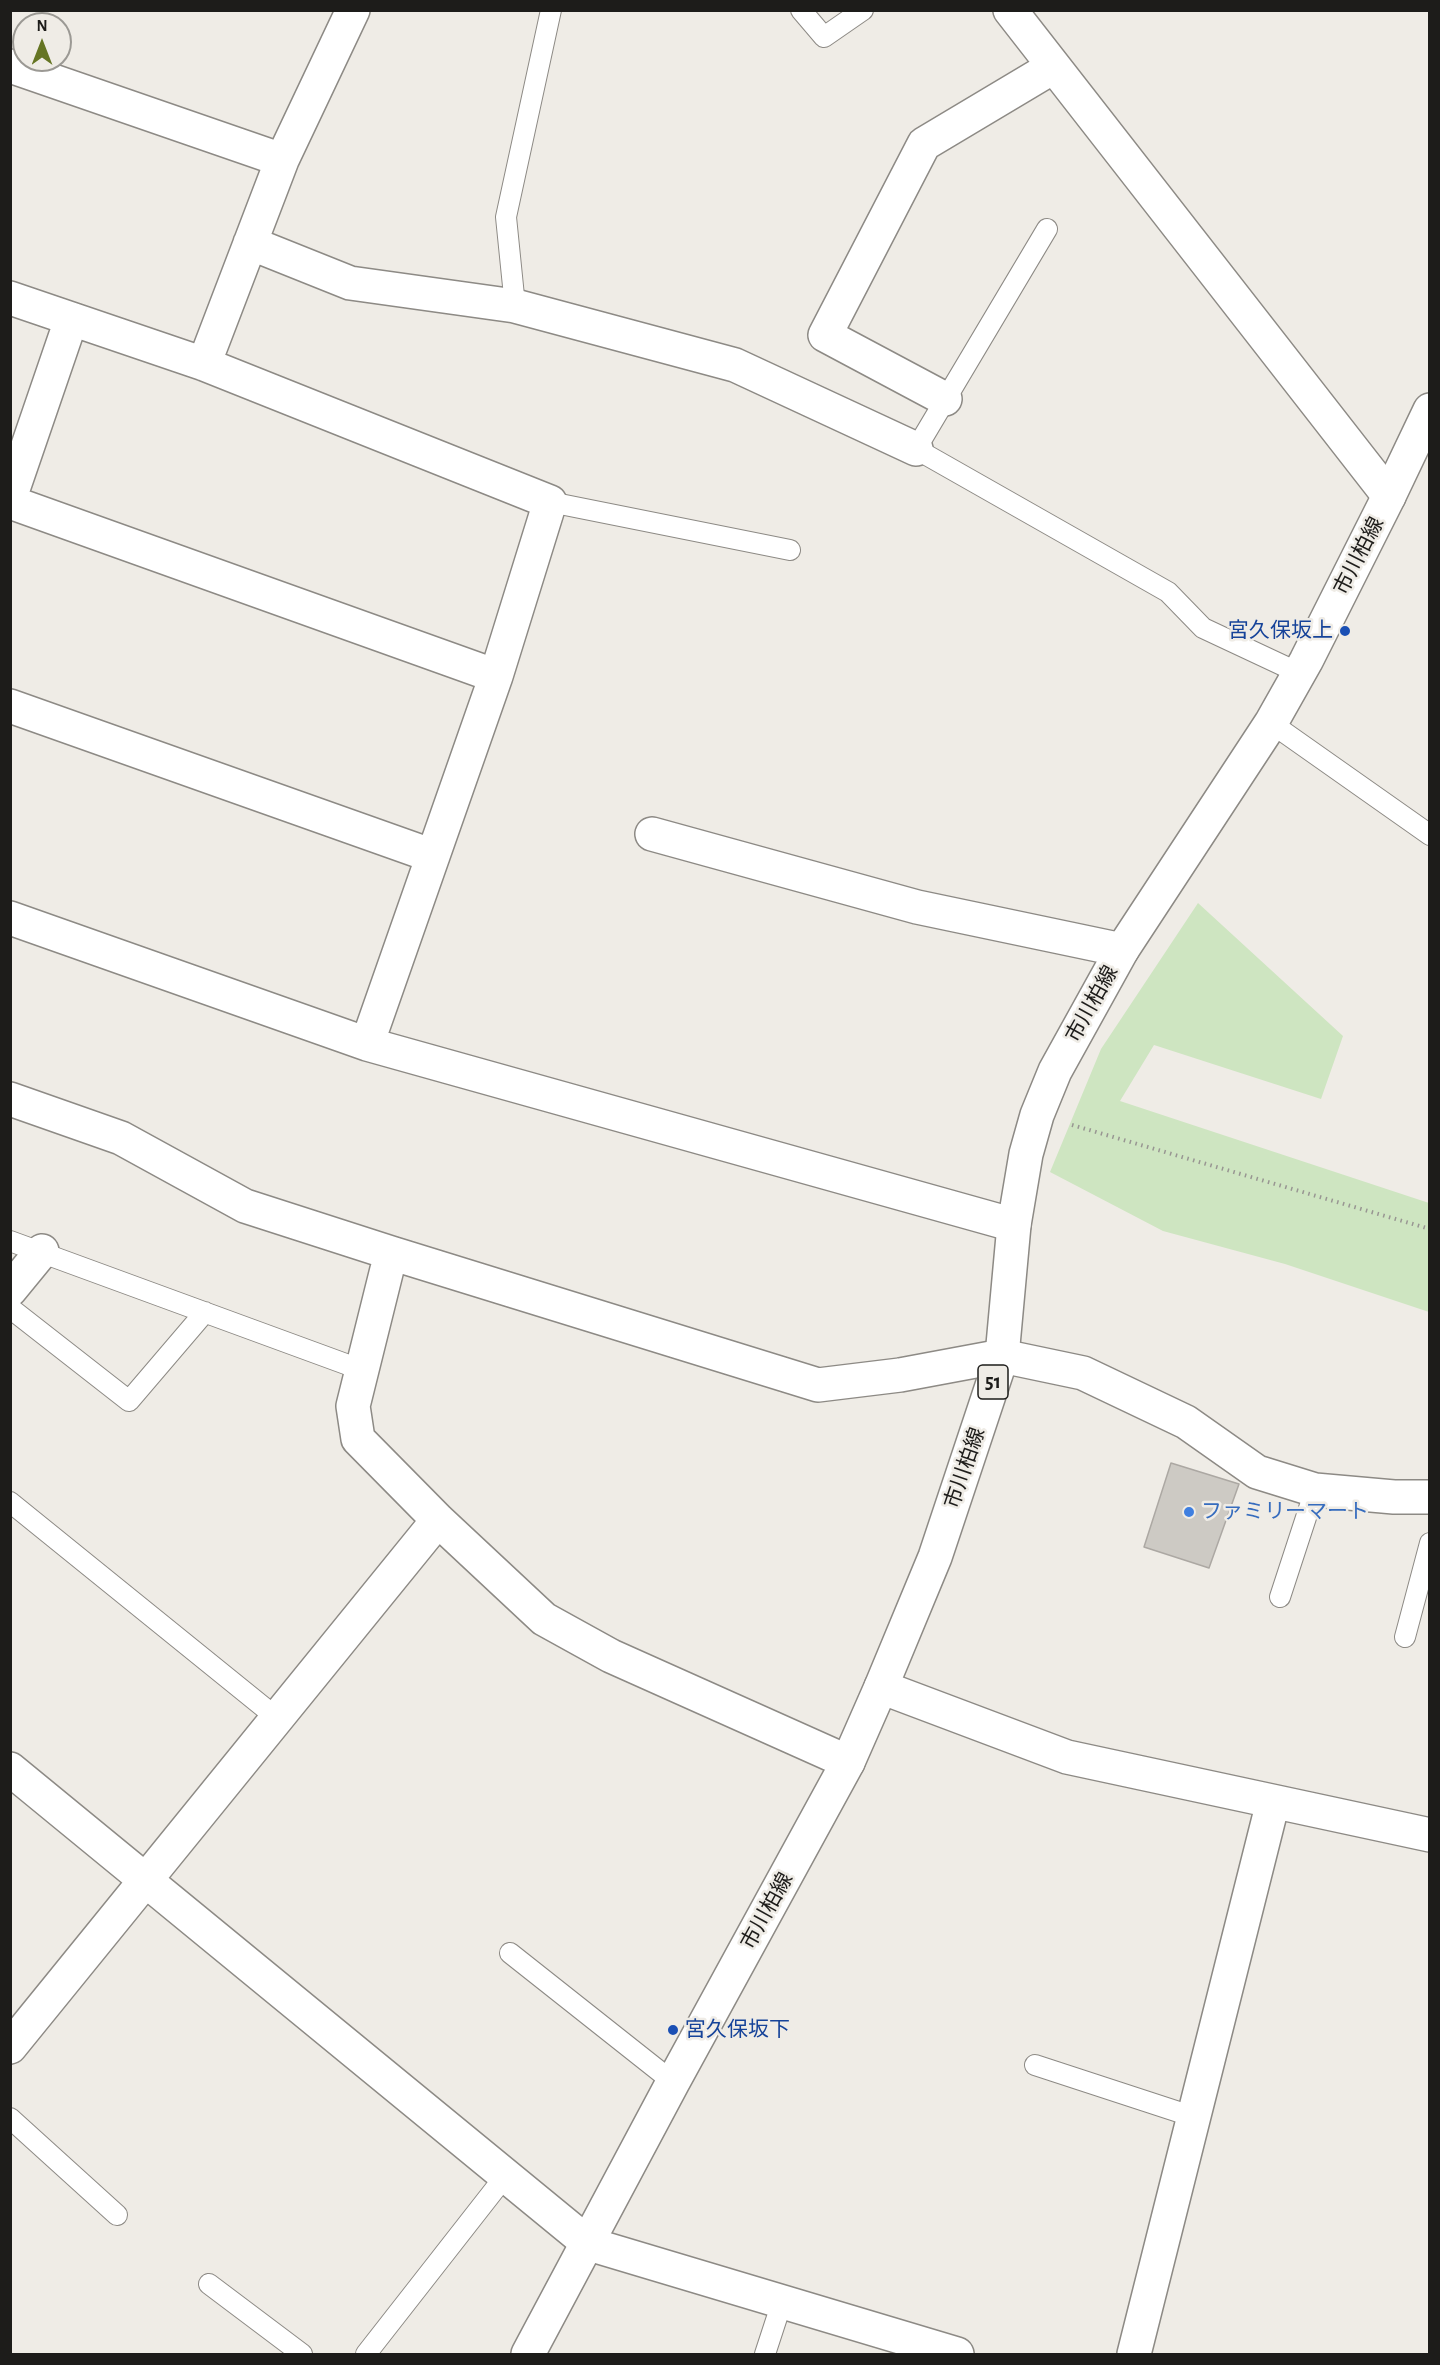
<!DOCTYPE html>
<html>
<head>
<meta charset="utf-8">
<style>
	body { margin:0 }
	#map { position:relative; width:1440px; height:2365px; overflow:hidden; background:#efece6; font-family:"Alegreya Sans",sans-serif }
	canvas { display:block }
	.frame { position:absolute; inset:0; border:12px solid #1d1c1a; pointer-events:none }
	.north { position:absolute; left:12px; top:12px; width:60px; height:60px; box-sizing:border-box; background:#efece6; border:2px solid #9b9994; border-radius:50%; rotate:0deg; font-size:16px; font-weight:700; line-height:24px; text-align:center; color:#1d1c1a }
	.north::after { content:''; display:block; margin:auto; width:21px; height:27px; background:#657523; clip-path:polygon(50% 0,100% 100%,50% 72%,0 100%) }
</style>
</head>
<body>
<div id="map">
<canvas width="1440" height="2365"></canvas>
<div class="frame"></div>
<div class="north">N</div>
</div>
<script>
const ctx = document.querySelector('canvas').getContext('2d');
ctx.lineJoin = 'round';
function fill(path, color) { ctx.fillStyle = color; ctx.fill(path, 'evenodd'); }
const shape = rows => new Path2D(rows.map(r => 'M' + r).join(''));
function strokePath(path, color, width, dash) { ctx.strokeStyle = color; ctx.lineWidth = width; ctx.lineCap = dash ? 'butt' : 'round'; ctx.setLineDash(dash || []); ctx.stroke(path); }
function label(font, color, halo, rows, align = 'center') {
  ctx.font = font + ' "Alegreya Sans","Noto Sans JP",sans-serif'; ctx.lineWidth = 5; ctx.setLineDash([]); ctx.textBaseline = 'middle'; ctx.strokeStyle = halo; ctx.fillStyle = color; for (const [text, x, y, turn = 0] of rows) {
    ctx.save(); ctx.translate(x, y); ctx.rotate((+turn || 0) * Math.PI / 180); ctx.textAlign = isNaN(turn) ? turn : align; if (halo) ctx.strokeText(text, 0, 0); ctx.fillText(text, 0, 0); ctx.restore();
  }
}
const green = shape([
	[1198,903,1343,1036,1321,1099,1154,1045,1120,1101,1429,1203,1429,1312,1285,1264,1163,1231,1050,1172,1101,1049]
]);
const building = shape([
	[1171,1463,1239,1484,1209,1568,1144,1547,1171,1463]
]);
const path = shape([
	[1072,1125,1430,1229]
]);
const lane = shape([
	[801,10,824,37,863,10],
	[1047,229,916,449,1168,592,1203,628,1299,673],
	[515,306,506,217,551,10],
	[550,502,790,550],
	[1271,723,1430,835],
	[10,1241,362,1370],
	[10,1308,129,1401,205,1312],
	[10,1502,277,1718],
	[1280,1597,1315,1490],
	[1405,1637,1430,1543],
	[510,1953,673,2082],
	[1035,2065,1194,2117],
	[10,2118,117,2215],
	[209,2284,302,2354],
	[366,2354,506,2175],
	[765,2354,782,2302]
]);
const street = shape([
	[1010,10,1389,496],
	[10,66,282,160],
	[250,243,350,283,515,306,735,365,916,449],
	[10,298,204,364,550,502,496,676,367,1044],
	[204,364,282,160,353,10],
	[945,399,825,335,924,144,1053,67],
	[10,498,71,320],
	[10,502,496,676],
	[10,706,433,856],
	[652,834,917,907,1122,950],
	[10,918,367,1044,1014,1225],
	[10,1099,121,1138,245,1206,391,1253,818,1385,900,1375,1002,1356,1083,1373,1186,1422,1257,1472,1315,1490,1394,1497,1430,1497],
	[391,1253,353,1406,358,1439,438,1520,544,1619,611,1656,848,1762],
	[10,1290,42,1251],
	[881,1687,1067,1757,1430,1835],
	[10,1769,589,2244,957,2354],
	[10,2047,438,1520],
	[1134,2354,1273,1802]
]);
const primary = shape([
	[528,2354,673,2082,848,1762,881,1687,935,1557,1002,1356,1014,1225,1026,1154,1037,1115,1055,1071,1122,950,1271,723,1306,661,1389,496,1430,410]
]);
const markers = [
	[1345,631,6,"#1a4fb4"],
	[1189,1512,6,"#3f7fe0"],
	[673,2030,6,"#1a4fb4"]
];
const shields = [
	[993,1382,30]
];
const shieldNames = [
	["51",993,1382]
];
const streetNames = [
	["市川柏線",1359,556,-63],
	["市川柏線",1092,1004,-61],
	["市川柏線",965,1468,-71],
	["市川柏線",767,1911,-61]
];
const transitNames = [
	["宮久保坂上",1333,631],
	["宮久保坂下",685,2030,"left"]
];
const shopNames = [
	["ファミリーマート",1201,1512]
];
fill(green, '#cee5c1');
fill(building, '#cdcac4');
strokePath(building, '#aca8a3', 1.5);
strokePath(lane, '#8d8a85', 22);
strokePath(street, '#8d8a85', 36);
strokePath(primary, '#8d8a85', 36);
strokePath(path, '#989692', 4, [1.5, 4.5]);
strokePath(lane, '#fff', 20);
strokePath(street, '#fff', 33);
strokePath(primary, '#fff', 33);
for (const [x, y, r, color] of markers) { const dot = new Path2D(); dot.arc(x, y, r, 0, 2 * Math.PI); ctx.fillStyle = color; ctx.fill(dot); strokePath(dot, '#efece6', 2); }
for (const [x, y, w] of shields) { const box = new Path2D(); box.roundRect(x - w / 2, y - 17, w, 34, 4.5); ctx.fillStyle = '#efece6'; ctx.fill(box); strokePath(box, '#1d1c1a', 1.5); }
label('bold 20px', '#1d1c1a', null, shieldNames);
label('21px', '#1d1c1a', '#efece6', streetNames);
label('21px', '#164399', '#efece6', transitNames, 'right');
label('21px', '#366cbe', '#efece6', shopNames, 'left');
</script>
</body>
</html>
